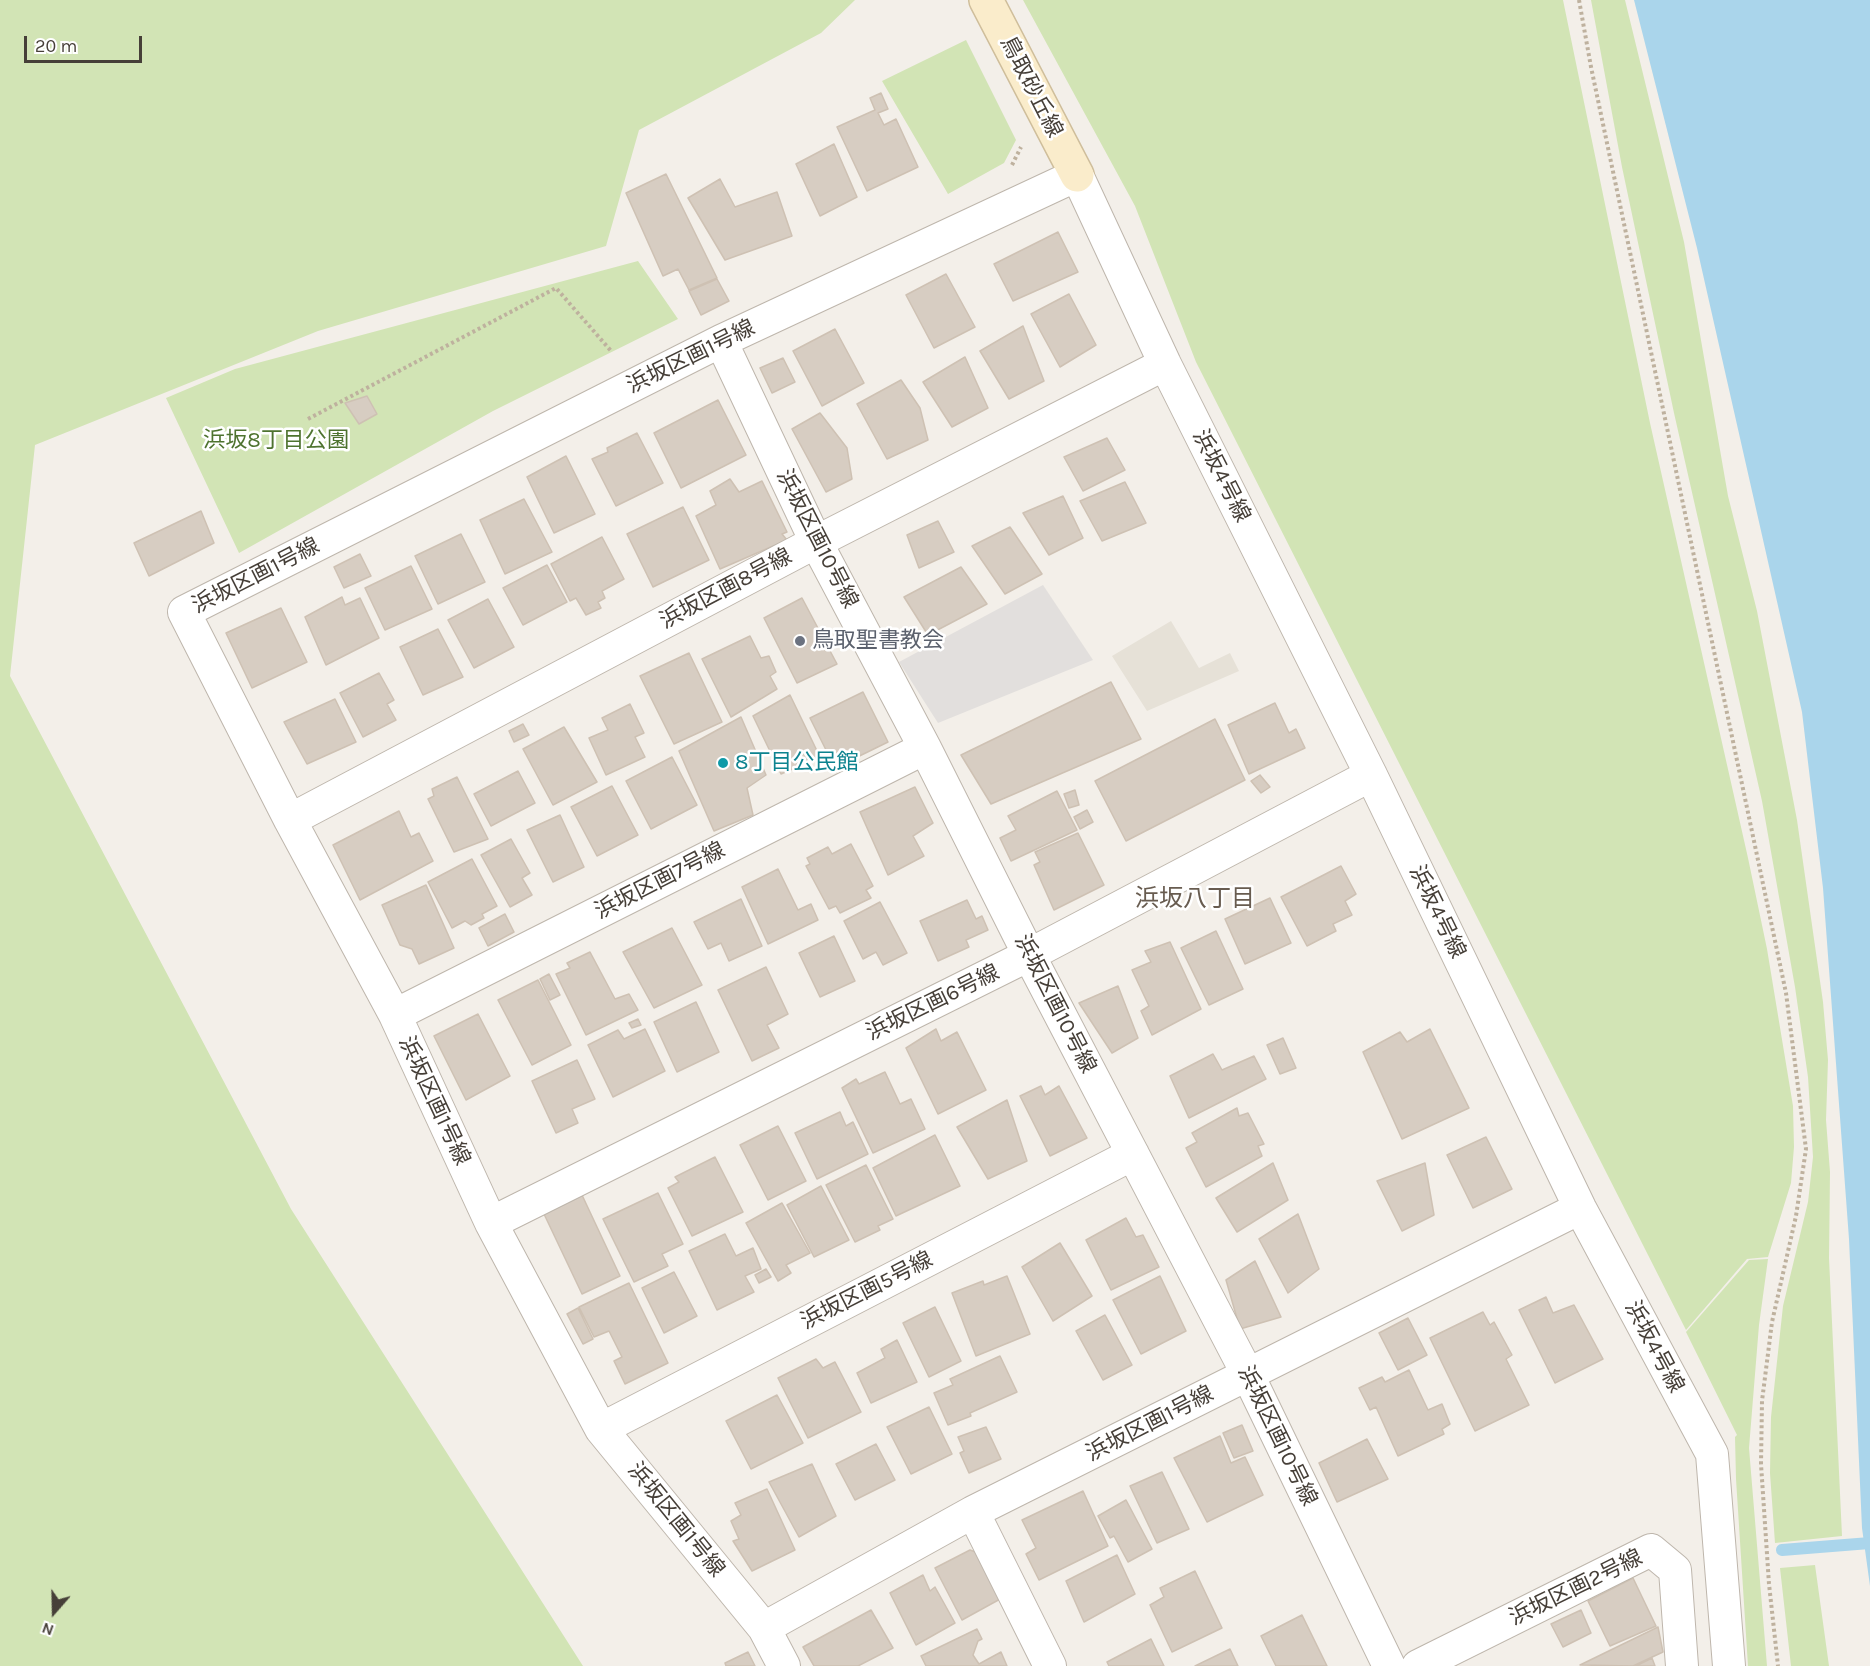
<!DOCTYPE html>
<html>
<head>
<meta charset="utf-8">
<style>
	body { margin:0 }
	#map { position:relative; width:1870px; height:1666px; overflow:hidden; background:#f3efe9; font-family:Karla,sans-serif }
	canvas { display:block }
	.north { position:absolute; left:24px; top:1582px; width:60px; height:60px; -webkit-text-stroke:4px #fff; paint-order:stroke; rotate:200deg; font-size:16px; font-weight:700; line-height:24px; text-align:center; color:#463f38 }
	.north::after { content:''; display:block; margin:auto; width:21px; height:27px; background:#463f38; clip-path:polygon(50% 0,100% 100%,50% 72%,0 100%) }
	.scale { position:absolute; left:24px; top:36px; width:118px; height:27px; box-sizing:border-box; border:3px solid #463f38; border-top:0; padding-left:8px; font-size:18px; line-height:21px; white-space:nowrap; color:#463f38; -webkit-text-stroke:4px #fff; paint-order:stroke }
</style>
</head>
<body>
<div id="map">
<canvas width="1870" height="1666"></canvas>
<div class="north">N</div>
<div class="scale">20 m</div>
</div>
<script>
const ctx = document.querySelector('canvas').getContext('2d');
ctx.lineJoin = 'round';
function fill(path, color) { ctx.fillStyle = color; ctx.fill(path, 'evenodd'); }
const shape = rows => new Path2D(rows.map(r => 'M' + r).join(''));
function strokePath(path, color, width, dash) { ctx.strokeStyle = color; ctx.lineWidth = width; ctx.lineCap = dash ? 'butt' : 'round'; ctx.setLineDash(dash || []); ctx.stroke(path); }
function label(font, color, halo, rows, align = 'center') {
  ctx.font = font + ' Karla,"Noto Sans JP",sans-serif'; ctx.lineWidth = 5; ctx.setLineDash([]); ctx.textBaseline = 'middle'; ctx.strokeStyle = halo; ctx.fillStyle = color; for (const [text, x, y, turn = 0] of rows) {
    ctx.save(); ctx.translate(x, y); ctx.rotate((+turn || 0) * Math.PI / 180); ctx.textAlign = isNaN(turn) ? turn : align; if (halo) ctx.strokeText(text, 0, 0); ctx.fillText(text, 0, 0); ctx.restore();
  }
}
const residential = shape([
	[1171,621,1199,668,1230,653,1239,671,1147,711,1112,656]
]);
const green = shape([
	[0,0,855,0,821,33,639,130,606,246,318,331,35,445,10,676,291,1209,583,1666,0,1666],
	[1023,0,1563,0,1650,423,1748,858,1767,949,1793,1106,1794,1147,1791,1183,1768,1257,1747,1259,1686,1330,1196,362,1135,206],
	[1591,0,1625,0,1684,242,1728,496,1757,611,1797,820,1823,1002,1828,1060,1826,1120,1830,1172,1829,1258,1842,1536,1775,1543,1770,1473,1771,1417,1783,1306,1808,1202,1813,1157,1808,1077,1795,987,1762,801,1674,413,1622,167],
	[966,40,1016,140,1004,163,948,194,882,81],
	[638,261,678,319,493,411,239,553,166,398,235,369],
	[1768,1259,1759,1325,1749,1448,1767,1666,1748,1666,1736,1479,1735,1437,1737,1435,1686,1332,1749,1260],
	[1815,1565,1829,1666,1791,1666,1780,1568]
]);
const parking = shape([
	[1043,585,1093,660,938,723,899,662]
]);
const water = shape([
	[1634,0,1870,0,1870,1586,1862,1528,1849,1239,1823,888,1802,712,1697,248]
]);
const stream = shape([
	[1782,1550,1870,1543]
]);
const building = shape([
	[881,93,888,109,878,113,884,125,896,119,918,167,867,191,837,127,875,110,870,98,881,93],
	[834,144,857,197,820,216,796,164,834,144],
	[666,174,717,278,689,290,678,269,663,276,626,193,666,174],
	[720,179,735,207,777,192,792,236,725,260,688,198,720,179],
	[1058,232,1078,272,1013,301,994,264,1058,232],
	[946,274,975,327,934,348,906,295,946,274],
	[717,279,729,301,701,315,689,291,717,279],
	[1069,294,1096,345,1060,367,1031,314,1069,294],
	[1023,326,1044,381,1009,399,980,351,1023,326],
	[835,329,864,383,822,406,793,351,835,329],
	[965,357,988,408,952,427,923,382,965,357],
	[783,358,795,382,772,393,760,368,783,358],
	[901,380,920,408,928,440,887,459,857,404,901,380],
	[367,396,377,414,359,424,345,403,367,396],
	[718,400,746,455,681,488,654,433,718,400],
	[820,413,847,448,852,479,826,492,792,429,820,413],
	[637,433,663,483,616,506,592,459,608,452,607,448,637,433],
	[1107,438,1125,470,1083,491,1064,457,1107,438],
	[566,456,595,514,554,533,527,477,566,456],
	[730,479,739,492,762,481,787,532,782,534,787,540,720,569,696,516,716,505,710,491,730,479],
	[1125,482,1146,523,1102,541,1080,501,1125,482],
	[1063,496,1083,538,1049,555,1023,513,1063,496],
	[524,499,552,552,505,574,480,520,524,499],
	[683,507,709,560,653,587,627,534,683,507],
	[201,511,214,543,149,576,134,543,201,511],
	[938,521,954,552,919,568,907,535,938,521],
	[1010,527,1042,574,1005,594,972,546,1010,527],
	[461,534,485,582,438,604,415,556,461,534],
	[602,537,624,579,602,591,605,598,598,602,601,608,586,615,576,598,570,601,551,564,602,537],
	[360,554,371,576,344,588,334,567,360,554],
	[547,565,567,602,523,625,503,588,547,565],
	[411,566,432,609,385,630,365,588,411,566],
	[961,567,987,604,928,635,904,597,961,567],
	[342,597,345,605,360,598,379,638,326,665,305,617,342,597],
	[802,598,837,664,797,683,764,618,802,598],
	[488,599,514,647,474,668,448,620,488,599],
	[281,608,307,662,252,688,226,633,281,608],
	[438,629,463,677,423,695,400,647,438,629],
	[750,636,761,658,769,656,776,672,770,676,777,689,731,717,702,659,750,636],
	[689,653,722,722,674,744,640,676,689,653],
	[379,673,394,700,387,704,396,720,363,737,340,693,379,673],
	[1111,682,1141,739,991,804,961,755,1111,682],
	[863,692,888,742,835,768,810,718,863,692],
	[790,695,820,757,781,774,753,716,790,695],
	[335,699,356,742,307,764,284,722,335,699],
	[1275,703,1289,733,1296,729,1305,748,1249,774,1228,725,1275,703],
	[630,704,644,733,635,737,645,757,606,775,589,738,608,730,602,718,630,704],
	[741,717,766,775,747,788,753,815,714,831,679,751,741,717],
	[1215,719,1245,780,1126,841,1095,781,1215,719],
	[523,724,529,735,514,742,509,731,523,724],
	[564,727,597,782,553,805,523,749,564,727],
	[672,757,697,805,651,829,626,781,672,757],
	[518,771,535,803,491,826,474,794,518,771],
	[1260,775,1270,787,1261,793,1251,781,1260,775],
	[457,777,488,839,454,852,428,799,434,796,432,789,457,777],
	[612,786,638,835,597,856,571,807,612,786],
	[915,787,933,823,913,836,924,856,888,875,860,812,915,787],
	[1075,790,1079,805,1069,808,1064,794,1075,790],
	[1057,791,1077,830,1011,861,1000,838,1016,830,1008,816,1057,791],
	[1087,810,1093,822,1080,829,1074,817,1087,810],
	[399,811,411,837,419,833,433,861,360,900,333,845,399,811],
	[560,815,584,867,553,882,527,830,560,815],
	[1078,833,1104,885,1054,910,1034,865,1040,862,1035,852,1078,833],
	[511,839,530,873,522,878,532,895,510,907,481,855,511,839],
	[851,844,873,886,866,890,871,898,840,913,836,906,829,909,806,866,810,864,807,858,828,847,832,854,851,844],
	[472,859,497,906,482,914,484,918,471,925,465,921,452,928,428,882,472,859],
	[1341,866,1356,894,1345,901,1352,915,1333,924,1336,931,1307,946,1281,897,1341,866],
	[778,869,798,910,811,904,818,920,768,944,742,887,778,869],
	[426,885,454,948,419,964,412,949,400,945,382,905,426,885],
	[1270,898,1291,943,1245,964,1225,919,1270,898],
	[741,899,762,946,729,961,721,943,708,949,694,922,741,899],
	[967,900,976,919,982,916,988,930,966,940,969,947,938,961,920,921,967,900],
	[880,902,907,953,883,965,876,952,863,959,844,921,880,902],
	[505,914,514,932,488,946,479,928,505,914],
	[672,928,702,985,654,1008,623,952,672,928],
	[1216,931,1243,989,1209,1005,1181,948,1216,931],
	[834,936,855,981,820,997,799,953,834,936],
	[1170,942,1201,1009,1152,1035,1141,1011,1149,1006,1132,970,1151,962,1145,951,1170,942],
	[590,952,615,999,629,994,638,1010,586,1035,556,974,570,968,567,963,590,952],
	[766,967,788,1014,767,1025,779,1048,752,1061,718,990,766,967],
	[549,974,560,995,550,1000,540,979,549,974],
	[538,980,571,1045,532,1065,498,1000,538,980],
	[1118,986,1138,1038,1112,1053,1079,1003,1118,986],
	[696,1002,719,1052,677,1072,654,1022,696,1002],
	[478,1014,510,1076,466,1100,434,1036,478,1014],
	[638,1019,641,1025,632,1028,629,1023,638,1019],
	[645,1029,665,1071,613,1097,588,1045,618,1030,624,1039,645,1029],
	[936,1029,941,1041,957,1032,986,1090,938,1114,906,1048,936,1029],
	[1430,1029,1469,1108,1402,1139,1363,1052,1400,1032,1407,1042,1430,1029],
	[1283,1038,1296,1068,1280,1074,1267,1045,1283,1038],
	[1213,1054,1222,1070,1254,1056,1266,1079,1189,1118,1170,1076,1213,1054],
	[577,1060,595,1099,572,1109,578,1123,556,1133,532,1081,577,1060],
	[885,1072,900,1104,911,1099,925,1129,873,1153,842,1088,856,1079,859,1084,885,1072],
	[1041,1086,1045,1095,1059,1086,1087,1138,1050,1156,1020,1096,1041,1086],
	[1007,1100,1027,1161,988,1179,957,1127,1007,1100],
	[1237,1108,1239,1116,1248,1113,1264,1144,1258,1146,1262,1156,1206,1187,1186,1148,1197,1142,1192,1133,1237,1108],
	[840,1112,846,1126,853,1122,868,1154,817,1179,795,1133,840,1112],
	[778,1126,806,1181,768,1200,740,1145,778,1126],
	[935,1135,960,1186,896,1216,873,1168,935,1135],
	[1486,1137,1512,1189,1473,1208,1447,1155,1486,1137],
	[715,1157,743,1212,692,1236,668,1188,679,1182,675,1177,715,1157],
	[1273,1163,1288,1200,1237,1232,1216,1198,1273,1163],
	[1425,1163,1434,1215,1402,1231,1377,1181,1425,1163],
	[866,1165,893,1219,878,1226,880,1230,855,1242,826,1185,866,1165],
	[821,1186,849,1240,814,1257,787,1205,821,1186],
	[658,1193,683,1244,662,1254,668,1266,634,1282,603,1219,658,1193],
	[582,1195,620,1276,582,1294,544,1214,582,1195],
	[782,1203,810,1253,786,1265,791,1273,778,1281,746,1223,782,1203],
	[1298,1214,1319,1269,1288,1293,1259,1239,1298,1214],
	[1126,1218,1136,1237,1143,1235,1159,1267,1111,1290,1086,1240,1126,1218],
	[725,1234,736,1256,753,1248,761,1269,745,1276,754,1292,717,1310,689,1251,725,1234],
	[1060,1243,1092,1296,1053,1321,1022,1267,1060,1243],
	[1255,1261,1281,1317,1240,1329,1226,1280,1255,1261],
	[766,1269,771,1277,759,1283,755,1275,766,1269],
	[674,1272,697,1316,664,1333,642,1288,674,1272],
	[1007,1276,1030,1334,976,1356,952,1293,983,1281,984,1285,1007,1276],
	[1160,1276,1186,1331,1141,1354,1113,1300,1160,1276],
	[629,1283,668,1363,625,1384,614,1361,622,1357,609,1331,594,1337,579,1307,629,1283],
	[1546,1297,1553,1313,1574,1305,1603,1359,1555,1383,1519,1310,1546,1297],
	[935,1307,961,1361,929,1377,903,1323,935,1307],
	[578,1308,593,1339,583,1344,567,1314,578,1308],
	[1483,1312,1490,1325,1494,1322,1512,1355,1506,1359,1529,1405,1475,1431,1430,1338,1483,1312],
	[1105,1315,1132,1365,1103,1380,1076,1331,1105,1315],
	[1408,1318,1427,1355,1398,1370,1379,1333,1408,1318],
	[897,1340,917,1382,871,1403,857,1373,885,1358,881,1349,897,1340],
	[1000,1356,1017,1392,970,1413,971,1416,948,1425,934,1393,953,1385,950,1379,1000,1356],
	[816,1359,823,1368,835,1362,861,1412,808,1438,778,1378,816,1359],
	[1409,1370,1428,1410,1442,1404,1450,1424,1442,1429,1444,1434,1398,1456,1376,1407,1370,1410,1359,1388,1382,1377,1385,1382,1409,1370],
	[777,1395,803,1443,751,1469,726,1421,777,1395],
	[929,1407,952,1454,911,1474,887,1427,929,1407],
	[1242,1425,1253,1451,1234,1458,1223,1433,1242,1425],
	[986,1427,1001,1459,969,1473,960,1453,964,1451,958,1437,986,1427],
	[1220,1436,1231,1463,1245,1457,1263,1495,1207,1522,1174,1458,1220,1436],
	[1367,1439,1388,1479,1337,1502,1319,1463,1367,1439],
	[876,1444,895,1480,855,1500,836,1464,876,1444],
	[812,1464,836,1516,799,1537,769,1482,812,1464],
	[1162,1472,1189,1529,1157,1543,1130,1486,1162,1472],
	[767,1489,795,1550,752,1571,733,1541,739,1539,731,1521,741,1515,735,1503,767,1489],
	[1083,1491,1108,1546,1039,1580,1026,1554,1036,1548,1022,1520,1083,1491],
	[1126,1500,1152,1549,1128,1562,1114,1536,1110,1538,1098,1516,1126,1500],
	[970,1550,981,1554,1002,1598,962,1620,935,1568,970,1550],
	[1117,1555,1135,1594,1084,1622,1066,1581,1117,1555],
	[1195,1571,1222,1628,1172,1652,1150,1605,1164,1597,1160,1588,1195,1571],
	[923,1575,930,1591,935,1587,955,1623,916,1645,890,1593,923,1575],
	[1633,1578,1656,1626,1610,1646,1588,1601,1633,1578],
	[871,1610,893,1648,858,1666,814,1666,803,1647,871,1610],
	[1581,1610,1591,1633,1563,1647,1551,1624,1581,1610],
	[1302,1615,1327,1666,1276,1666,1261,1636,1302,1615],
	[1658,1627,1663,1652,1633,1666,1580,1665,1658,1627],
	[977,1629,982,1639,978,1641,973,1655,979,1664,1001,1652,1007,1666,926,1666,921,1656,977,1629],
	[1151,1639,1164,1666,1109,1666,1107,1662,1151,1639],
	[1230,1649,1238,1666,1195,1666,1230,1649],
	[748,1652,755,1666,726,1666,725,1663,748,1652],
	[1652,1658,1655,1666,1636,1666,1652,1658]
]);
const path = shape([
	[1579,0,1591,67,1786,993,1806,1149,1796,1216,1772,1322,1762,1401,1761,1464,1769,1584,1778,1666],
	[1012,165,1021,147],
	[308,419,556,288,612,352]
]);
const minor = shape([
	[721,341,816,542,925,748,1029,955,1248,1375,1389,1666],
	[290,820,816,542,1165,364],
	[395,1015,925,748],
	[1580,1208,973,1512,764,1628,601,1429,491,1223,395,1015,290,820,184,612,721,341,1077,175,1165,364,1371,775,1580,1208,1712,1454,1729,1666],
	[491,1223,1029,955,1371,775],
	[601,1429,1133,1154],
	[973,1512,1050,1666],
	[764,1628,784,1666],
	[1418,1666,1651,1550,1675,1570,1682,1666]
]);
const secondary = shape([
	[986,0,1077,175]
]);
const markers = [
	[800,641,6,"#6b7280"],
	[723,763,6,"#0f9aa8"]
];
const streetNames = [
	["鳥取砂丘線",1031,87,63],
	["浜坂区画1号線",691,357,-26],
	["浜坂4号線",1221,476,63],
	["浜坂区画10号線",817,539,63],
	["浜坂区画1号線",256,576,-27],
	["浜坂区画8号線",726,589,-28],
	["浜坂区画7号線",660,881,-27],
	["浜坂4号線",1437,912,64],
	["浜坂区画6号線",933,1003,-26],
	["浜坂区画10号線",1055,1004,63],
	["浜坂区画1号線",434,1101,65],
	["浜坂区画5号線",867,1291,-27],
	["浜坂4号線",1654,1347,62],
	["浜坂区画1号線",1150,1424,-27],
	["浜坂区画10号線",1277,1436,64],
	["浜坂区画1号線",676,1520,51],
	["浜坂区画2号線",1576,1588,-26]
];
const parkNames = [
	["浜坂8丁目公園",276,441]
];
const worshipNames = [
	["鳥取聖書教会",812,641]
];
const cultureNames = [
	["8丁目公民館",735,763]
];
const neighbourhoodNames = [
	["浜坂八丁目",1195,899]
];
fill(residential, '#e6e1d7');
fill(green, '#d2e4b5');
fill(parking, '#e2dfdd');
fill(water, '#aad5eb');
strokePath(stream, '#aad5eb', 12);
fill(building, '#d7cdc2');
strokePath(building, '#cec1b3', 1.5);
strokePath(minor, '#beb6ac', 34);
strokePath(secondary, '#cfbe9b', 36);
strokePath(path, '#beb19e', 4, [3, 3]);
strokePath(minor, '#fff', 32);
strokePath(secondary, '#faeccb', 33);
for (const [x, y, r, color] of markers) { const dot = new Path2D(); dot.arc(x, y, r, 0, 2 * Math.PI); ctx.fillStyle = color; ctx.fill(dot); strokePath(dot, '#fff', 2); }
label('22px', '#463f38', '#fff', streetNames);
label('22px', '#4e732f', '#fff', parkNames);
label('22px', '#5b616d', '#fff', worshipNames, 'left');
label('22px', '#0d838f', '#fff', cultureNames, 'left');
label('24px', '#685c50', '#fff', neighbourhoodNames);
</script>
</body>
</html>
